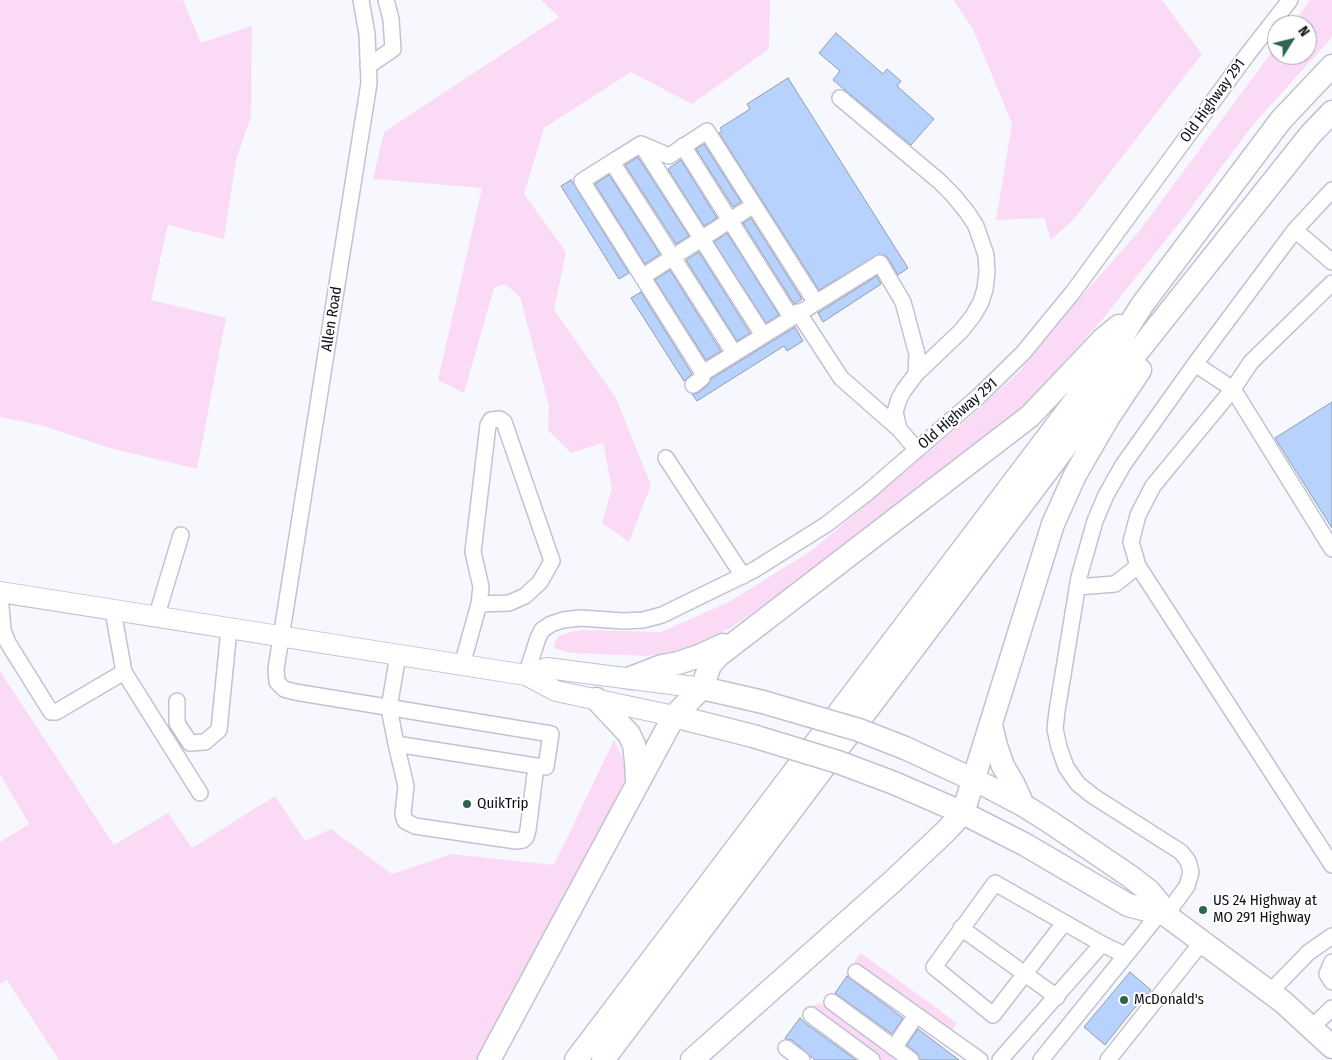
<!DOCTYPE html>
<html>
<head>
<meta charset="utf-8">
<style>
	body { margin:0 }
	#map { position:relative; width:1332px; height:1060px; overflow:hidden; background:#f7f7fe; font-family:"Fira Sans Condensed",sans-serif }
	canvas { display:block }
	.north { position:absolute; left:1267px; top:15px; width:50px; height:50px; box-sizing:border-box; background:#fff; border:1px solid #9f9fa1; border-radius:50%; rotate:54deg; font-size:14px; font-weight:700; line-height:20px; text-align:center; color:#0f0f15 }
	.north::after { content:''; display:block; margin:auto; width:18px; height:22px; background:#2e664e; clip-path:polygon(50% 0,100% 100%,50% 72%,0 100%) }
</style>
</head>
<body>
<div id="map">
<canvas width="1332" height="1060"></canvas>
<div class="north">N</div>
</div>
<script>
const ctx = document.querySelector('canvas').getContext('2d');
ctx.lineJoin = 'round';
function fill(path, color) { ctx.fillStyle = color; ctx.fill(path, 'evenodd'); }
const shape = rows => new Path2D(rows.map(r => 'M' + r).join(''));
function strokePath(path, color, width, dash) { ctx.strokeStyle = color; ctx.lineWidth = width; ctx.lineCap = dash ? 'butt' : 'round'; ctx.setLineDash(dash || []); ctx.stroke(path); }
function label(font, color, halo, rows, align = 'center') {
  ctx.font = font + ' "Fira Sans Condensed",sans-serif'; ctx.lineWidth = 4; ctx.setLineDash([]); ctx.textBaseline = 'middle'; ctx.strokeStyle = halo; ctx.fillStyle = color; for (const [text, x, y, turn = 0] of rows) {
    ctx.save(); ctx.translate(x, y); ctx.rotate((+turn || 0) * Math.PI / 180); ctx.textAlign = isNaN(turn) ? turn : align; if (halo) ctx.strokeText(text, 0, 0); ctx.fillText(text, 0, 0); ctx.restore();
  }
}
const green = shape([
	[0,0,183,0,201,43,252,26,251,116,236,160,224,239,168,225,151,300,226,318,197,469,106,447,44,426,0,417],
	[541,0,770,0,769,49,692,104,631,72,544,128,524,194,566,252,554,310,616,398,651,485,629,542,602,523,612,488,603,443,571,453,548,430,549,406,520,297,505,284,494,288,464,393,438,380,482,188,373,179,384,132,559,17],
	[953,0,1162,0,1202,54,1074,219,1051,240,1044,218,996,220,1012,124,973,29],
	[1310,0,1332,0,1332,37,1252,126,1184,217,1102,320,1026,404,815,569,729,629,691,647,648,656,571,653,554,648,555,642,559,636,570,632,583,630,661,632,729,602,811,551,970,417,1021,370,1064,316,1140,230,1277,45,1277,55,1307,55,1307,25,1292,25],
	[0,671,114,845,168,813,192,848,275,796,305,841,331,829,392,874,452,854,554,865,614,740,628,769,620,792,476,1060,59,1060,7,980,0,984,0,842,29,824,0,774],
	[861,953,957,1023,948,1035,852,965],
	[821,1003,898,1060,878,1060,807,1007]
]);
const building = shape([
	[836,33,883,74,887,69,901,81,897,86,934,119,911,145,833,80,840,71,819,53,836,33],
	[788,78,908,268,898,275,888,258,884,255,879,254,819,290,719,133,722,131,720,128,750,109,747,104,788,78],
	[704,144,741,202,733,207,696,149,704,144],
	[638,157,689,236,676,244,625,165,638,157],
	[681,160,717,218,704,226,668,169,681,160],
	[609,175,660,254,645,264,595,184,609,175],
	[571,180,629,273,619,279,561,186,571,180],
	[751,218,802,299,794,304,743,223,751,218],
	[727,233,779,315,766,323,714,242,727,233],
	[699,252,750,333,737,341,686,260,699,252],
	[670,270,721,351,706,360,655,280,670,270],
	[877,276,881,284,823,322,818,313,877,276],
	[641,292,692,374,684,381,631,298,641,292],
	[795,327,803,341,787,351,784,346,697,401,692,394,698,393,708,385,711,379,795,327],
	[1332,402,1332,528,1275,438,1332,402],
	[1130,972,1151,990,1132,1011,1105,1045,1084,1027,1130,972],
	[847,976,903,1018,892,1034,835,993,847,976],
	[800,1018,805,1023,856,1060,815,1060,792,1040,786,1039,785,1038,800,1018],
	[918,1029,959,1060,920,1060,917,1053,907,1045,918,1029]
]);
const minor = shape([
	[361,0,367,34,369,83,276,669,277,682,284,689,295,692,551,734,546,767,536,766],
	[368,66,393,49,391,19,386,0],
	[840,98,939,181,953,195,967,212,976,226,986,255,987,272,985,289,981,302,973,316,961,331,916,374,904,390,899,399,895,412,899,429],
	[641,144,763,335],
	[683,146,791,317],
	[612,162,734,353],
	[1295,230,1332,262],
	[642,277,754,205],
	[798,312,841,378,899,429,917,450],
	[1195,364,1233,389,1332,549],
	[703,373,582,181,612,162,641,144,669,156,707,131,816,303],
	[693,385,702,378,703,373,880,263,903,302,917,354,916,374],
	[666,458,743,576],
	[1138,566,1131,542,1138,515,1153,486,1233,389,1251,362,1332,283],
	[1077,587,1115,584,1138,566,1332,865],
	[0,595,3,630,8,643,51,712,56,712,124,672,113,611],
	[156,618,181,535],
	[462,665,479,604,481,587,473,552,488,425,491,420,500,419,504,422,552,561,540,582,525,596,509,603,479,604],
	[124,672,200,793],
	[526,675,538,638,542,630,551,624,563,620,580,618,624,621,643,620,662,615,754,570,827,524,868,492,979,396,1023,353,1073,292,1247,55,1290,0],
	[177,701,177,723,190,743,205,742,219,730,229,629],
	[396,744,536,766,528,830,526,837,523,840,516,841,415,826,405,821,403,814,406,786,396,744,389,708,398,655],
	[1166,915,1187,886,1191,872,1188,861,1181,852,1093,796,1078,784,1066,767,1059,747,1055,729,1057,711,1079,577,1095,521,1106,495,1123,465,1195,364,1295,230,1332,190],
	[1064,923,993,1015,934,967,995,883,1102,944,1125,955],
	[961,928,1057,997],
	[1332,962,1327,974,1332,982],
	[856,972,980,1060],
	[1270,992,1309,952,1332,936],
	[832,1002,911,1060],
	[811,1015,872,1060],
	[1311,1028,1332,1008],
	[786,1048,802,1060],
	[894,1048,916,1015],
	[1000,1060,1102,944],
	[1041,1060,1159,914],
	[1108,1060,1202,942]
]);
const major = shape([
	[0,592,526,675,556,691,674,716],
	[526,675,547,668,702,688]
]);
const highway = shape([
	[631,678,662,666,678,663,699,656,723,645],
	[702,688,763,702],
	[596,699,629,734,634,745,636,761,637,781],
	[674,716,753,736],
	[991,725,996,746,1003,766,1013,783,1023,805],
	[905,748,985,785,1023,805,1050,822,1131,877,1149,891,1159,903,1166,915],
	[894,783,963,813,1024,844,1128,905,1166,915,1283,1002,1332,1047],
	[489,1060,674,716,702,688,710,665,719,655,1030,416,1103,339,1119,326],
	[576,1060,1113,351,1142,305,1281,120,1332,66],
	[603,1060,1127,365,1310,135,1332,112],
	[692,1060,892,882,944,833,963,813,1053,524,1075,475,1108,418,1140,370]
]);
const highwayBridge = shape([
	[763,702,859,730,905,748],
	[753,736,838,762,894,783]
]);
const markers = [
	[467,804,5,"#2e664e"],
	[1203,910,5,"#2e664e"],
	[1124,1000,5,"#2e664e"]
];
const streetNames = [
	["Old Highway 291",1213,101,-54],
	["Allen Road",332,319,-81],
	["Old Highway 291",958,414,-41]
];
const poiNames = [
	["QuikTrip",477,804],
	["US 24 Highway at",1213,901],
	["MO 291 Highway",1213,918],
	["McDonald's",1134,1000]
];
fill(green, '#fbdaf6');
fill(building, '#b7d3fd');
strokePath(building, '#939caa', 1);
strokePath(minor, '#c1c2d3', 18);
strokePath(major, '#c1c2d3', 22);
strokePath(highway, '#c1c2d3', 25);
strokePath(minor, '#fff', 15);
strokePath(major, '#fff', 20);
strokePath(highway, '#fff', 22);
strokePath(highwayBridge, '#c1c2d3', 25, []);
strokePath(highwayBridge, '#fff', 22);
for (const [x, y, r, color] of markers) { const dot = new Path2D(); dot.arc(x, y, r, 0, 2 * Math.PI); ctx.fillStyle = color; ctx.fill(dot); strokePath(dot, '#fff', 2); }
label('15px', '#0f0f15', '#fff', streetNames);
label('15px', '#0f0f15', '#fff', poiNames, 'left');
</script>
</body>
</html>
